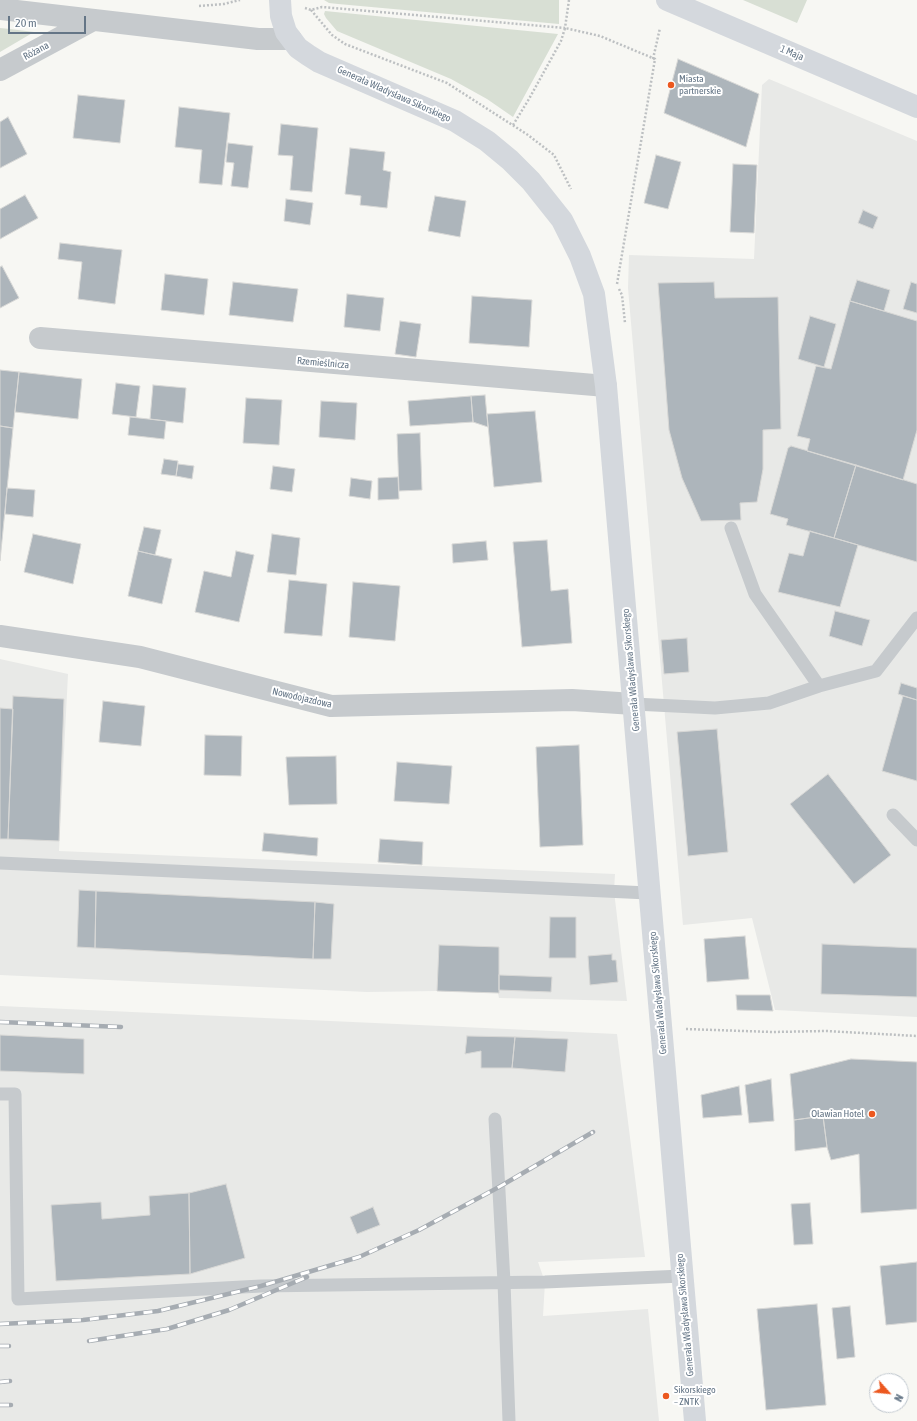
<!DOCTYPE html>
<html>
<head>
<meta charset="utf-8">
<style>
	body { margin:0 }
	#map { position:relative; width:917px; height:1421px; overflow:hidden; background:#f7f7f3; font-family:"Asap Condensed",sans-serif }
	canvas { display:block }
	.north { position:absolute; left:869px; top:1373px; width:40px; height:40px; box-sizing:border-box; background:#fff; border:1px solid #c1c8cf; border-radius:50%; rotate:117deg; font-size:11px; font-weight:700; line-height:16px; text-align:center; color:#647586 }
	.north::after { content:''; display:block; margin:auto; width:14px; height:18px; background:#ec581f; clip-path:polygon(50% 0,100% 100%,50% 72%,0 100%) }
	.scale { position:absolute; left:8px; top:16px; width:78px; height:18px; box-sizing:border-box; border:2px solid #647586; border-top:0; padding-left:5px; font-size:12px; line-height:14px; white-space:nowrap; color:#647586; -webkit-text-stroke:3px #fff; paint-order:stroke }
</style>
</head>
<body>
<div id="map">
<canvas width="917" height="1421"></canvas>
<div class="north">N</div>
<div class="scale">20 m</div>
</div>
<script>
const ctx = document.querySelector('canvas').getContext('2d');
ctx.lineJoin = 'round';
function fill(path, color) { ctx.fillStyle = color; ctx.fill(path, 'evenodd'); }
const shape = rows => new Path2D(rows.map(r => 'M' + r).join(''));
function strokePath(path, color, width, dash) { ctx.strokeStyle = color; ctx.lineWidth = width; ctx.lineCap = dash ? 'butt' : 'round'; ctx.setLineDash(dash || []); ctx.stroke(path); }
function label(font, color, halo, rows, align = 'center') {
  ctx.font = font + ' "Asap Condensed",sans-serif'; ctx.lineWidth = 4; ctx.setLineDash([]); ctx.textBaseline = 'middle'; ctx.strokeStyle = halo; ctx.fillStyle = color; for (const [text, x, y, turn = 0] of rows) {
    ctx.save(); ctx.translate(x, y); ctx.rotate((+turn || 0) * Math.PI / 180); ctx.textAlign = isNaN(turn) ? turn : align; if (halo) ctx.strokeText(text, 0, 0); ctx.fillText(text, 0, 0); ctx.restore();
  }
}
const built = shape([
	[769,79,917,141,917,1017,775,1010,752,918,683,925,628,288,629,255,754,259,762,85],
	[0,659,68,674,59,851,615,874,614,891,627,1001,499,998,498,993,437,991,367,992,0,975],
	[0,1006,617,1034,645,1257,538,1262,545,1282,543,1316,648,1309,659,1421,0,1421]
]);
const green = shape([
	[324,0,559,0,559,24,338,4,329,3],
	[743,0,807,0,797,23],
	[325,11,558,34,513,117,487,99,451,79,337,31,326,18,324,14],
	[0,28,10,29,34,32,0,52]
]);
const building = shape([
	[678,59,759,94,746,147,664,113,678,59],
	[78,95,125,100,120,143,73,138,78,95],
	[179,107,230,113,222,185,199,183,202,150,175,147,179,107],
	[8,117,27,154,0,168,0,122,8,117],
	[281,124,318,128,312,192,290,190,293,156,278,155,281,124],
	[228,143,253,146,248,188,231,186,234,163,226,162,228,143],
	[350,148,385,152,383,170,391,172,387,208,360,205,361,196,345,194,350,148],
	[656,155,681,162,668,209,644,203,656,155],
	[733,164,757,165,754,233,730,232,733,164],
	[25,195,38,218,0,239,0,209,25,195],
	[435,196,466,201,460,237,428,231,435,196],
	[286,199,313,203,310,225,284,221,286,199],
	[863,210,878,217,873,229,858,223,863,210],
	[60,243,122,250,115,304,78,299,82,262,58,259,60,243],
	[2,266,19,298,0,308,0,267,2,266],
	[165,274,208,279,204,315,161,310,165,274],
	[857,280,890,290,884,311,850,301,857,280],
	[233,282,298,289,293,322,229,315,233,282],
	[714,282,715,298,778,297,781,429,763,430,763,469,757,502,740,503,741,520,701,521,682,478,669,430,658,283,714,282],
	[911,282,917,284,917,313,903,309,911,282],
	[347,294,384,298,380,331,344,327,347,294],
	[472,296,532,300,529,347,469,343,472,296],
	[850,301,917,321,917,430,903,480,807,451,810,439,797,436,816,366,831,369,850,301],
	[810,316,836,324,824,367,798,359,810,316],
	[400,321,421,324,416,357,395,354,400,321],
	[0,370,19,372,13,428,0,426,0,370],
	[19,372,82,379,78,419,15,412,19,372],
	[116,383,140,386,136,417,112,414,116,383],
	[153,385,186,388,183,423,150,419,153,385],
	[485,395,488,427,473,422,471,396,485,395],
	[471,396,473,422,410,426,408,401,471,396],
	[246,398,282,400,279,445,243,443,246,398],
	[321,401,357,403,355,440,319,437,321,401],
	[535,411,542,482,494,487,487,414,535,411],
	[130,417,166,421,164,439,128,435,130,417],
	[0,426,13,428,0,561,0,426],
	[420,433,422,490,399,491,397,434,420,433],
	[791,446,856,465,834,538,786,525,788,519,770,514,788,448,791,446],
	[164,459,178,461,176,476,161,474,164,459],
	[178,464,194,466,192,479,176,476,178,464],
	[856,465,917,484,917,562,834,538,856,465],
	[273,466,295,469,292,492,270,489,273,466],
	[398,477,399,499,378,500,378,478,398,477],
	[351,478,372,481,370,499,349,496,351,478],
	[7,488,35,490,33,517,5,514,7,488],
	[144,527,161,530,155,555,138,551,144,527],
	[810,531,858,545,840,607,778,592,789,553,803,556,810,531],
	[33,534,81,544,73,584,24,572,33,534],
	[272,534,300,538,296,575,267,572,272,534],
	[547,540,551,591,568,589,572,643,522,647,513,542,547,540],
	[486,541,488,560,453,563,452,544,486,541],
	[138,551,172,559,162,604,128,596,138,551],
	[236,551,254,555,239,622,195,612,204,571,231,577,236,551],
	[289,580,327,584,322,636,284,633,289,580],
	[353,582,400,586,395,641,349,637,353,582],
	[835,611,870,620,862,646,829,636,835,611],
	[687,638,689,672,664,674,661,640,687,638],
	[901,683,917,688,917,700,898,694,901,683],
	[13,696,64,699,59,841,8,839,13,696],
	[903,696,917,700,917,781,882,771,903,696],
	[103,701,145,706,141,746,99,742,103,701],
	[0,708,13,709,8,839,0,839,0,708],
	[717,729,728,852,688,856,677,732,717,729],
	[205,735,242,736,241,776,204,775,205,735],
	[579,745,583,845,540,847,536,747,579,745],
	[336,756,337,804,289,805,286,757,336,756],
	[397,762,452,766,449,804,394,801,397,762],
	[828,774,891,855,854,884,790,804,828,774],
	[264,833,318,838,317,856,262,851,264,833],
	[380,839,423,842,422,865,378,862,380,839],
	[79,890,96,891,95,948,77,947,79,890],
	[96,891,315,902,313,959,95,948,96,891],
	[315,902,334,904,331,959,313,959,315,902],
	[550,917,576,917,576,958,549,958,550,917],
	[745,936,749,979,707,982,704,939,745,936],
	[822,944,917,948,917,997,821,994,822,944],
	[439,945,499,947,499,993,437,991,439,945],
	[612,954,612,960,616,960,618,982,590,985,588,956,612,954],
	[499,975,552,977,551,992,499,990,499,975],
	[736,995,770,995,773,1011,737,1010,736,995],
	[0,1035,84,1039,84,1074,0,1071,0,1035],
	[467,1036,515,1037,512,1068,481,1068,481,1051,465,1054,467,1036],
	[515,1037,568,1039,565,1072,512,1068,515,1037],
	[851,1059,917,1062,917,1209,861,1213,859,1154,831,1160,827,1147,823,1116,794,1120,790,1074,851,1059],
	[771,1079,774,1121,749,1123,745,1085,771,1079],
	[739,1086,742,1115,703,1118,701,1095,739,1086],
	[823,1116,827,1147,795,1151,794,1120,823,1116],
	[226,1184,245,1258,190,1274,189,1193,226,1184],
	[189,1193,190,1274,56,1281,51,1205,101,1202,102,1219,150,1215,149,1196,189,1193],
	[810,1203,813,1244,794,1245,791,1204,810,1203],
	[373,1207,380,1225,357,1234,350,1217,373,1207],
	[917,1262,917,1322,886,1325,880,1266,917,1262],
	[817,1304,826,1405,766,1410,757,1309,817,1304],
	[850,1306,855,1357,837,1359,832,1308,850,1306]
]);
const path = shape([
	[199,6,224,4,240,0],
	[305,8,311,10,322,7,565,28,569,0],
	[311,10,332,35,345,44,447,83,528,135,554,155,571,189],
	[653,59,660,28],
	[513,125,529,99,561,41,565,28,600,36,655,59,617,284],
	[619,289,622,295,625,323],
	[686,1029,772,1032,826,1031,917,1036]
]);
const lane = shape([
	[731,528,755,594,819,686],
	[634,704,715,708,769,703,819,686,876,671,917,618],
	[893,815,917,840],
	[0,863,648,893],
	[0,1094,15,1094,18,1299,261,1286,545,1282,682,1276],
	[495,1119,504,1282,509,1421]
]);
const street = shape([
	[0,9,258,39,291,39],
	[0,70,93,20],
	[40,338,606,386],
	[0,636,140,657,331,706,572,700,634,704]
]);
const secondary = shape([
	[280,0,281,16,286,32,298,48,308,55,319,62,455,121,487,141,510,160,531,181,562,220,580,256,594,294,606,386,695,1421]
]);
const primary = shape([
	[667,0,917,107]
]);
const rail = shape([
	[0,1022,121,1027],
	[0,1324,83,1320,158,1311,261,1286,359,1257,419,1230,499,1187,593,1132],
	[89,1341,167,1329,229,1310,307,1277],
	[0,1346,9,1346],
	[0,1382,10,1381],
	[0,1405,11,1405]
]);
const markers = [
	[671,85,4,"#ec581f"],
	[872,1114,4,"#ec581f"],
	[666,1396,4,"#ec581f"]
];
const streetNames = [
	["Różana",36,51,-28],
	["1 Maja",792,53,23],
	["Generała Władysława Sikorskiego",394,94,24],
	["Rzemieślnicza",323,363,5],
	["Generała Władysława Sikorskiego",631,670,-95],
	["Nowodojazdowa",302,698,13],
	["Generała Władysława Sikorskiego",658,993,-95],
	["Generała Władysława Sikorskiego",685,1315,-95]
];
const poiNames = [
	["Miasta",679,79],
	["partnerskie",679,91],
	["Oławian Hotel",864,1114,"right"],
	["Sikorskiego",674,1390],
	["– ZNTK",674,1402]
];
fill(built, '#e8e9e7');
fill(green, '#d8dfd4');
fill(building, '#adb5bb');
strokePath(building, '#d8d8d6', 1);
strokePath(path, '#bdc0c2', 2.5, [2, 2]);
strokePath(lane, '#c6cacd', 13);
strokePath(street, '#c6cacd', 22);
strokePath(secondary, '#d4d8dd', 22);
strokePath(primary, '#d4d8dd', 22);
strokePath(rail, '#a6acb2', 4.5);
strokePath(rail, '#fff', 3, [9]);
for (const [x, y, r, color] of markers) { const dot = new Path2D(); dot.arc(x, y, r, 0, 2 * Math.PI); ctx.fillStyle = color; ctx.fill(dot); strokePath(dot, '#fff', 1.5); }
label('10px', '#647586', '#fff', streetNames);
label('10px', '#647586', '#fff', poiNames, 'left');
</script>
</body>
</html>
